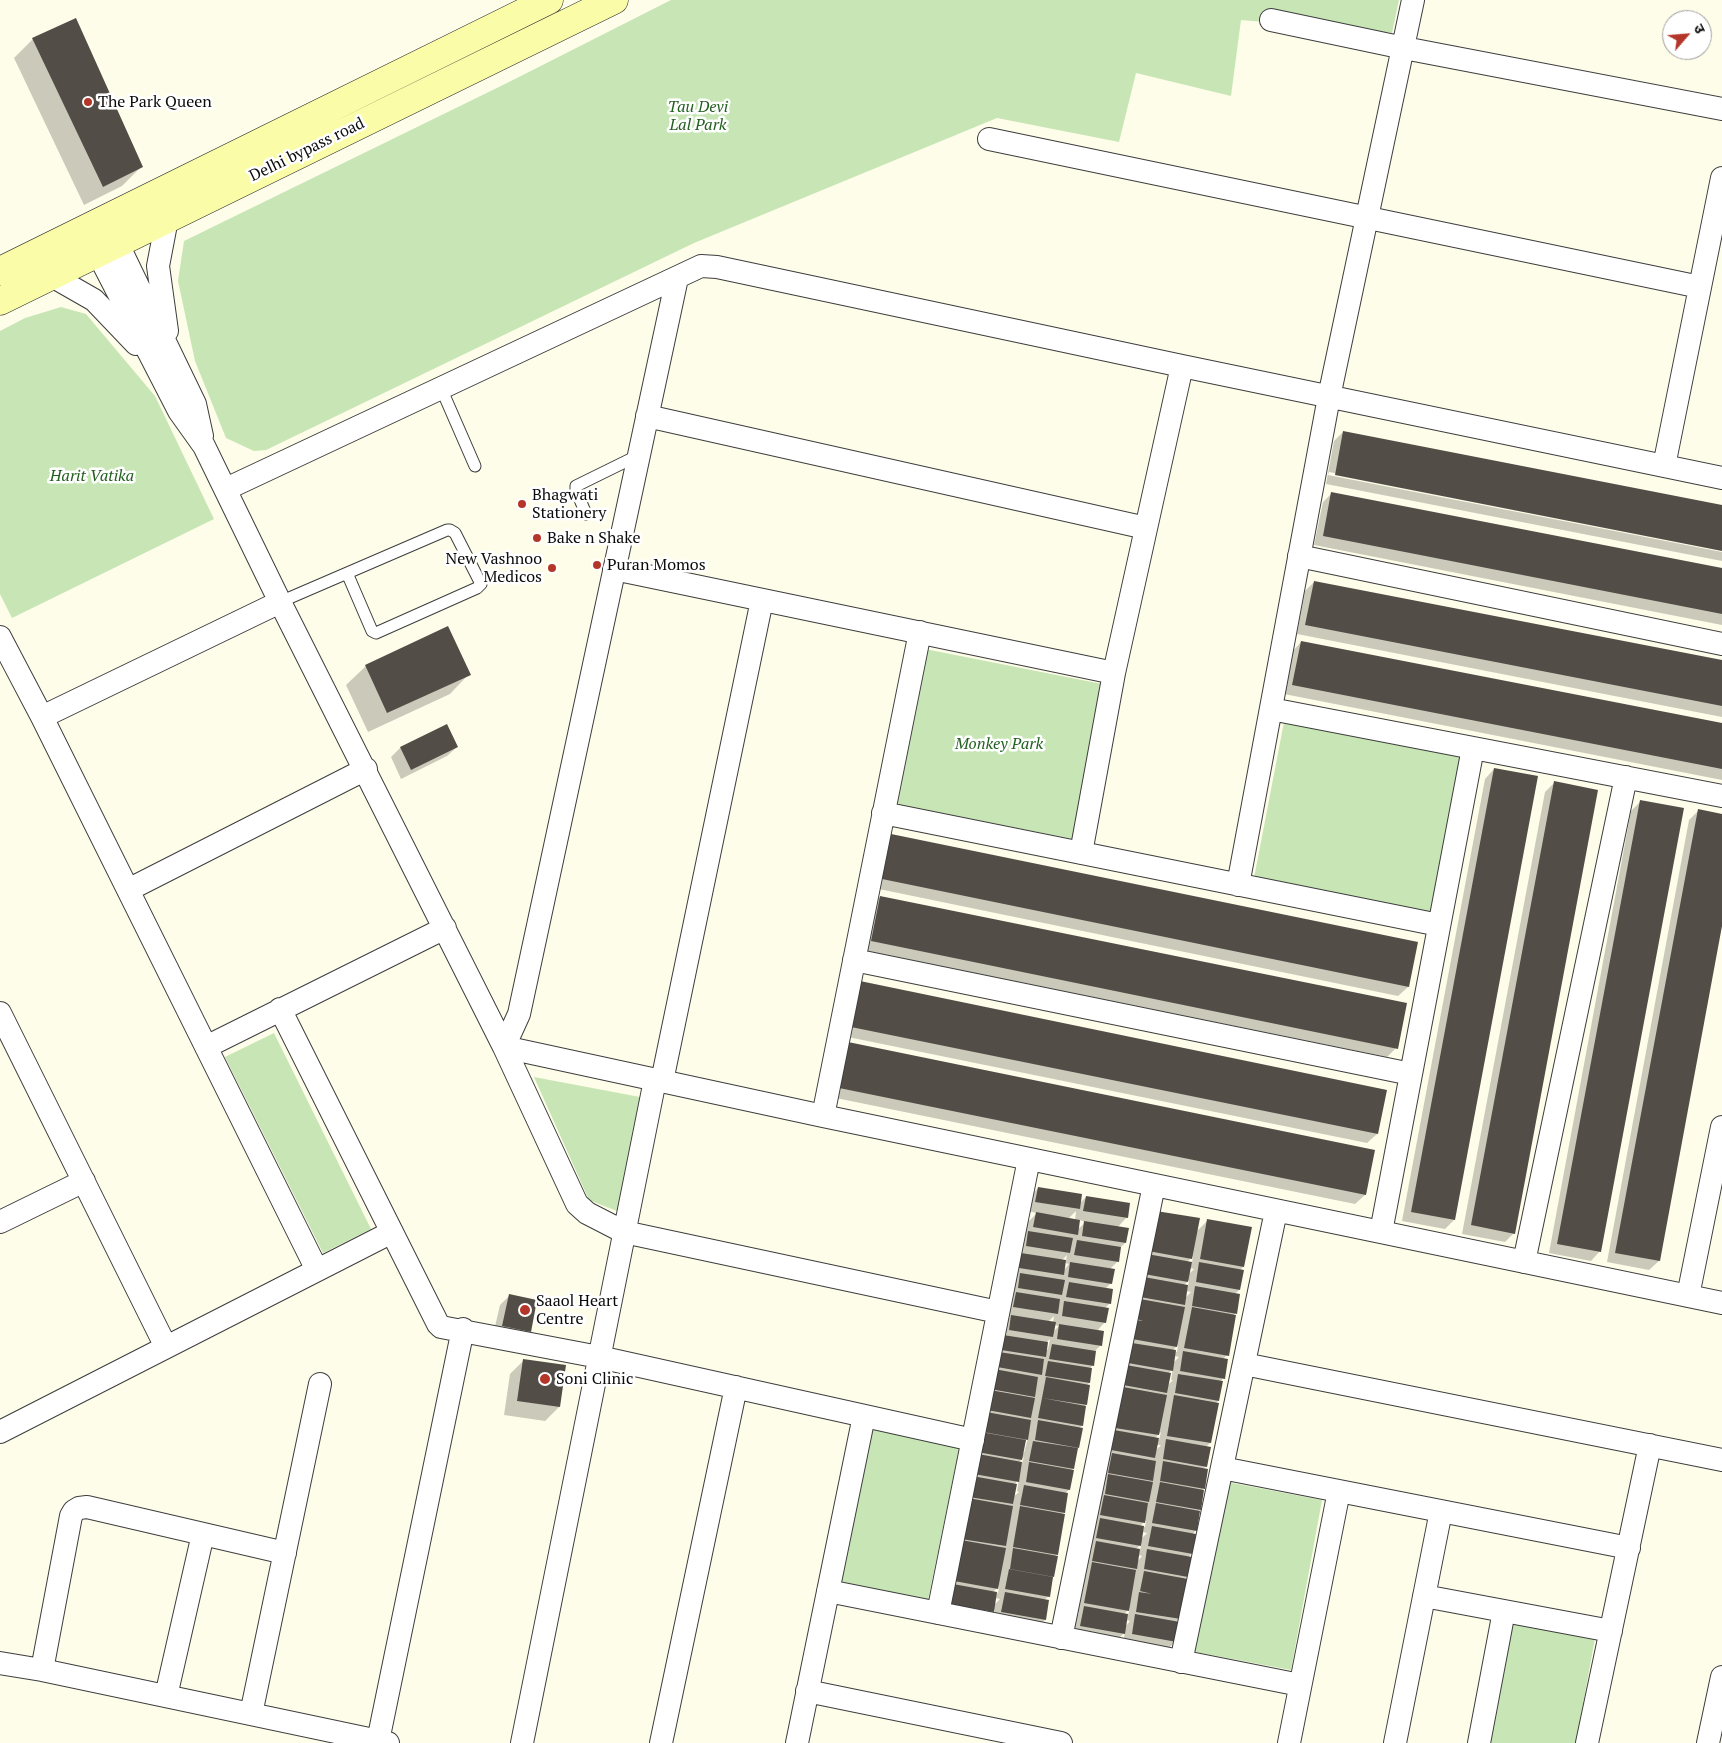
<!DOCTYPE html>
<html>
<head>
<meta charset="utf-8">
<style>
	body { margin:0 }
	#map { position:relative; width:1722px; height:1743px; overflow:hidden; background:#fefde9; font-family:"PT Serif","Noto Sans Devanagari",serif }
	canvas { display:block }
	.north { position:absolute; left:1662px; top:10px; width:50px; height:50px; box-sizing:border-box; background:#fff; border:1px solid #9d9d9d; border-radius:50%; rotate:63deg; font-size:14px; font-weight:700; line-height:20px; text-align:center; color:#0b0b0b }
	.north::after { content:''; display:block; margin:auto; width:18px; height:22px; background:#b43629; clip-path:polygon(50% 0,100% 100%,50% 72%,0 100%) }
</style>
</head>
<body>
<div id="map">
<canvas width="1722" height="1743"></canvas>
<div class="north">उ</div>
</div>
<script>
const ctx = document.querySelector('canvas').getContext('2d');
ctx.lineJoin = 'round';
function fill(path, color) { ctx.fillStyle = color; ctx.fill(path, 'evenodd'); }
const shape = rows => new Path2D(rows.map(r => 'M' + r).join(''));
function strokePath(path, color, width, dash) { ctx.strokeStyle = color; ctx.lineWidth = width; ctx.lineCap = dash ? 'butt' : 'round'; ctx.setLineDash(dash || []); ctx.stroke(path); }
function label(font, color, halo, rows, align = 'center') {
  ctx.font = font + ' "PT Serif",serif'; ctx.lineWidth = 5; ctx.setLineDash([]); ctx.textBaseline = 'middle'; ctx.strokeStyle = halo; ctx.fillStyle = color; for (const [text, x, y, turn = 0] of rows) {
    ctx.save(); ctx.translate(x, y); ctx.rotate((+turn || 0) * Math.PI / 180); ctx.textAlign = isNaN(turn) ? turn : align; if (halo) ctx.strokeText(text, 0, 0); ctx.fillText(text, 0, 0); ctx.restore();
  }
}
const green = shape([
	[671,0,1399,0,1392,33,1241,20,1231,96,1136,73,1119,142,997,118,694,243,266,450,254,451,226,438,195,361,178,281,184,241,507,83],
	[61,307,86,314,155,396,214,519,12,618,0,594,0,331,25,318],
	[925,649,1102,684,1072,839,896,804],
	[1284,722,1460,757,1431,913,1254,878],
	[274,1033,371,1229,323,1253,225,1057],
	[534,1077,640,1097,617,1211,589,1200],
	[868,1426,960,1445,928,1600,837,1581],
	[1227,1482,1322,1500,1291,1670,1195,1652],
	[1511,1622,1595,1638,1576,1743,1488,1743]
]);
const shadow = shape([
	[33,39,141,167,122,186,84,205,14,58],
	[1343,432,1722,506,1722,549,1329,472,1328,475,1722,552,1722,561,1326,484,1334,441],
	[1332,493,1722,569,1722,625,1314,545,1323,502],
	[1314,582,1722,662,1722,717,1297,634,1305,591],
	[1301,642,1722,724,1722,780,1284,694,1292,652],
	[366,666,469,674,450,694,368,732,346,685],
	[446,726,457,747,447,756,401,779,391,757,400,748],
	[1494,769,1454,1220,1445,1229,1402,1221,1485,779],
	[1554,783,1514,1233,1505,1242,1462,1234,1545,792],
	[1641,801,1600,1251,1591,1261,1549,1253,1631,811],
	[1698,811,1722,815,1722,920,1659,1261,1649,1270,1607,1262,1689,820],
	[892,836,1416,943,1408,987,1398,996,874,888,882,845],
	[880,897,1396,1048,1387,1057,862,950,871,906],
	[851,992,1386,1090,1377,1134,1367,1143,843,1036],
	[839,1053,1373,1151,1365,1195,1355,1204,831,1097],
	[1038,1188,1079,1204,1086,1197,1127,1217,1117,1228,1125,1243,1120,1248,1118,1261,1109,1270,1111,1283,1105,1289,1110,1303,1105,1308,1105,1322,1097,1331,1101,1345,1095,1351,1093,1365,1089,1369,1089,1383,1086,1386,1086,1405,1084,1407,1082,1426,1079,1428,1081,1429,1073,1468,1070,1471,1069,1490,1065,1493,1064,1512,1061,1515,1057,1554,1054,1557,1056,1557,1049,1596,1044,1600,1045,1620,1035,1629,993,1621,995,1609,984,1620,941,1613,1002,1325,1010,1317,1005,1316,1011,1283,1017,1278,1011,1277,1027,1223,1037,1213,1027,1211,1029,1198],
	[1076,1211,1075,1220,1068,1219],
	[1079,1220,1086,1222,1077,1230],
	[1067,1255,1066,1261,1061,1261],
	[1065,1263,1069,1264,1064,1270],
	[1054,1316,1053,1323,1048,1322],
	[1054,1325,1059,1326,1053,1332],
	[1050,1339,1048,1349,1045,1352,1047,1342],
	[1028,1438,1024,1453,1022,1453,1024,1441],
	[1024,1457,1022,1463,1018,1463],
	[1019,1479,1017,1491,1019,1492,1013,1497,1014,1485],
	[999,1586,998,1593,993,1592],
	[995,1598,1000,1599,994,1605],
	[1208,1220,1243,1267,1239,1271,1242,1271,1239,1290,1235,1294,1235,1313,1233,1316,1227,1355,1223,1359,1223,1378,1220,1382,1218,1401,1215,1404,1210,1443,1206,1447,1206,1466,1203,1469,1204,1488,1201,1491,1203,1491,1196,1530,1192,1535,1191,1554,1188,1558,1187,1577,1184,1579,1179,1619,1175,1623,1175,1642,1166,1651,1123,1643,1125,1632,1114,1643,1071,1635,1075,1617,1079,1613,1076,1612,1147,1221,1196,1232],
	[1193,1256,1192,1263,1187,1262],
	[1190,1268,1194,1269,1188,1275],
	[1189,1280,1188,1286,1183,1286],
	[1186,1291,1191,1292,1185,1298],
	[1178,1345,1177,1352,1172,1351],
	[1174,1356,1179,1357,1173,1363],
	[1173,1368,1171,1380,1173,1380,1167,1386,1168,1374],
	[1161,1432,1159,1440,1154,1439],
	[1156,1445,1161,1445,1155,1451],
	[1146,1520,1145,1527,1140,1526],
	[1142,1532,1147,1533,1141,1539],
	[1142,1543,1140,1550,1136,1549],
	[1138,1555,1142,1556,1137,1562],
	[1130,1608,1128,1615,1124,1614],
	[1126,1620,1130,1621,1125,1627],
	[509,1296,529,1331,520,1341,493,1335,500,1305],
	[524,1360,559,1407,545,1421,504,1415,510,1374]
]);
const building = shape([
	[76,18,143,167,103,187,32,38],
	[1343,431,1722,505,1722,551,1335,475],
	[1331,492,1722,568,1722,614,1323,536],
	[1314,581,1722,660,1722,706,1305,625],
	[448,626,471,675,387,713,365,665],
	[1301,641,1722,723,1722,769,1292,685],
	[447,724,458,747,411,770,400,747],
	[1494,768,1538,776,1455,1220,1411,1212],
	[1554,781,1598,790,1515,1234,1471,1225],
	[1640,800,1684,808,1601,1252,1557,1244],
	[1698,809,1722,814,1722,926,1660,1261,1615,1253],
	[891,834,1418,942,1409,987,882,879],
	[880,896,1407,1003,1398,1049,871,941],
	[860,981,1387,1090,1378,1134,851,1027],
	[848,1042,1375,1150,1366,1195,839,1088],
	[1038,1187,1082,1194,1080,1209,1035,1202],
	[1086,1196,1130,1203,1128,1218,1083,1211],
	[1156,1211,1200,1218,1192,1259,1148,1251],
	[1036,1212,1080,1220,1078,1235,1033,1227],
	[1207,1219,1252,1227,1244,1267,1200,1259],
	[1084,1221,1129,1228,1126,1243,1082,1236],
	[1028,1231,1073,1238,1070,1253,1026,1246],
	[1077,1240,1121,1247,1119,1262,1074,1255],
	[1021,1253,1066,1260,1064,1275,1019,1268],
	[1147,1254,1192,1262,1188,1282,1144,1274],
	[1070,1262,1115,1269,1112,1284,1068,1277],
	[1199,1262,1244,1270,1240,1290,1196,1282],
	[1020,1273,1065,1280,1062,1295,1018,1288],
	[1144,1277,1188,1285,1185,1305,1140,1297],
	[1069,1282,1113,1289,1111,1304,1066,1297],
	[1195,1286,1240,1294,1237,1314,1192,1306],
	[1016,1292,1060,1299,1058,1314,1013,1307],
	[509,1294,537,1300,531,1332,502,1326],
	[1140,1299,1185,1307,1177,1347,1132,1339,1136,1320,1143,1321,1137,1319],
	[1064,1301,1109,1308,1106,1323,1062,1316],
	[1192,1307,1236,1315,1229,1356,1184,1348],
	[1011,1315,1056,1322,1053,1337,1009,1330],
	[1059,1324,1104,1331,1102,1346,1057,1339],
	[1003,1335,1048,1342,1046,1357,1001,1350],
	[1132,1343,1176,1350,1173,1371,1128,1363],
	[1052,1344,1096,1351,1094,1366,1049,1359],
	[1183,1351,1228,1359,1225,1379,1180,1371],
	[999,1352,1044,1359,1042,1375,997,1367],
	[523,1359,566,1365,560,1407,517,1401],
	[1048,1361,1092,1368,1090,1383,1045,1376],
	[1126,1365,1171,1373,1167,1393,1123,1385],
	[994,1369,1038,1377,1035,1397,990,1389],
	[1178,1374,1223,1381,1219,1401,1175,1393],
	[1046,1377,1090,1385,1087,1405,1042,1398],
	[1123,1387,1167,1395,1159,1435,1115,1428],
	[990,1390,1035,1398,1031,1418,987,1410],
	[1174,1395,1219,1403,1211,1443,1167,1436],
	[1042,1398,1086,1406,1083,1426,1038,1418],
	[986,1412,1031,1420,1028,1440,983,1432],
	[1038,1420,1083,1428,1079,1448,1035,1440],
	[1114,1430,1159,1438,1155,1458,1111,1450],
	[981,1432,1026,1440,1022,1460,977,1452],
	[1166,1439,1211,1447,1207,1467,1163,1459],
	[1033,1441,1078,1448,1074,1469,1029,1461],
	[1112,1453,1156,1461,1153,1481,1108,1473],
	[978,1454,1022,1462,1019,1482,974,1474],
	[1163,1461,1208,1469,1205,1489,1160,1481],
	[1029,1462,1074,1470,1070,1490,1026,1482],
	[1108,1474,1153,1482,1149,1502,1105,1494],
	[972,1476,1017,1484,1013,1504,969,1497],
	[1160,1482,1204,1490,1201,1510,1156,1502],
	[1024,1485,1068,1493,1065,1513,1020,1505],
	[1104,1495,1148,1503,1145,1523,1100,1515],
	[968,1498,1013,1506,1006,1546,961,1539],
	[1156,1503,1200,1511,1197,1531,1152,1523],
	[1020,1506,1065,1514,1058,1555,1013,1547],
	[1100,1518,1144,1526,1141,1546,1096,1538],
	[1152,1526,1196,1534,1193,1554,1148,1546],
	[961,1540,1006,1548,998,1589,954,1581],
	[1096,1541,1140,1549,1137,1569,1092,1561],
	[1013,1548,1058,1556,1054,1577,1010,1569],
	[1147,1549,1192,1557,1188,1577,1144,1569],
	[1092,1562,1136,1570,1129,1611,1084,1603],
	[1009,1569,1053,1577,1050,1597,1005,1589],
	[1144,1571,1188,1579,1181,1619,1136,1612,1139,1592,1152,1594,1140,1591],
	[953,1584,997,1592,994,1612,950,1604],
	[1005,1592,1049,1600,1046,1620,1001,1612],
	[1084,1606,1128,1614,1125,1634,1080,1626],
	[1135,1614,1180,1622,1177,1642,1132,1634]
]);
const service = shape([
	[441,388,475,466],
	[586,514,576,490,576,486,639,455],
	[280,602,447,530,450,530,455,533,481,584,477,588,376,633,372,631,347,573]
]);
const minor = shape([
	[1271,20,1404,48,1722,109],
	[989,139,1700,287],
	[167,219,158,266,167,331],
	[110,228,195,404,202,436],
	[90,238,179,411,204,446,280,602,504,1047,823,1116,1722,1303],
	[52,276,94,300,136,344],
	[677,278,519,1014,504,1047,577,1204,587,1213,624,1232,998,1312],
	[647,416,1146,528],
	[1664,466,1722,178],
	[226,489,701,266,717,267,1182,366,1722,478],
	[1299,556,1722,644],
	[614,569,1114,673],
	[0,637,42,717,317,1270],
	[1271,709,1722,796],
	[42,717,280,602],
	[883,813,1439,925],
	[1081,853,1114,673,1182,366],
	[1238,885,1329,397,1413,0],
	[128,890,366,769],
	[854,960,1411,1074],
	[280,1009,438,1324,441,1327,599,1357,973,1440],
	[0,1013,166,1347],
	[206,1047,445,928],
	[662,1081,762,600],
	[823,1116,920,632],
	[0,1222,84,1181],
	[1381,1232,1473,748],
	[1524,1262,1626,777],
	[1688,1296,1722,1127],
	[1244,1364,1722,1460],
	[0,1432,392,1232],
	[1222,1468,1629,1548],
	[828,1591,1300,1685],
	[1424,1596,1611,1631],
	[938,1613,1029,1159],
	[1061,1638,1154,1185],
	[1181,1662,1276,1211],
	[0,1663,42,1670,388,1743],
	[42,1670,71,1516,74,1511,79,1508,87,1507,285,1553],
	[807,1691,1061,1743],
	[166,1696,203,1534],
	[251,1714,320,1384],
	[378,1741,463,1329],
	[522,1743,655,1080],
	[661,1743,736,1387],
	[797,1743,864,1416],
	[1289,1743,1339,1491],
	[1395,1743,1441,1511],
	[1479,1743,1504,1611],
	[1587,1743,1650,1445],
	[1708,1743,1722,1677]
]);
const secondary = shape([
	[0,271,549,0],
	[0,301,614,0]
]);
const markers = [
	[88,102,5,"#b43629"],
	[522,504,5,"#b43629"],
	[537,538,5,"#b43629"],
	[597,565,5,"#b43629"],
	[552,568,5,"#b43629"],
	[525,1310,6,"#b43629"],
	[545,1379,6,"#b43629"]
];
const poiNames = [
	["The Park Queen",98,102],
	["Bhagwati",532,495],
	["Stationery",532,513],
	["Bake n Shake",547,538],
	["New Vashnoo",542,559,"right"],
	["Medicos",542,577,"right"],
	["Puran Momos",607,565],
	["Saaol Heart",536,1301],
	["Centre",536,1319],
	["Soni Clinic",556,1379]
];
const parkNames = [
	["Tau Devi",698,107],
	["Lal Park",698,125],
	["Harit Vatika",92,476],
	["Monkey Park",999,744]
];
const streetNames = [
	["Delhi bypass road",307,150,-26]
];
fill(green, '#c8e6b5');
fill(shadow, '#0003');
fill(building, '#534d48');
strokePath(service, '#3e3e3e', 13);
strokePath(minor, '#3e3e3e', 24);
strokePath(secondary, '#2d2d2d', 29);
strokePath(service, '#fff', 11);
strokePath(minor, '#fff', 22);
strokePath(secondary, '#fafca7', 28);
for (const [x, y, r, color] of markers) { const dot = new Path2D(); dot.arc(x, y, r, 0, 2 * Math.PI); ctx.fillStyle = color; ctx.fill(dot); strokePath(dot, '#fff', 2); }
label('16px', '#0b0b0b', '#fff', poiNames, 'left');
label('italic 16px', '#235f1f', '#fff', parkNames);
label('16px', '#0b0b0b', '#fff', streetNames);
</script>
</body>
</html>
